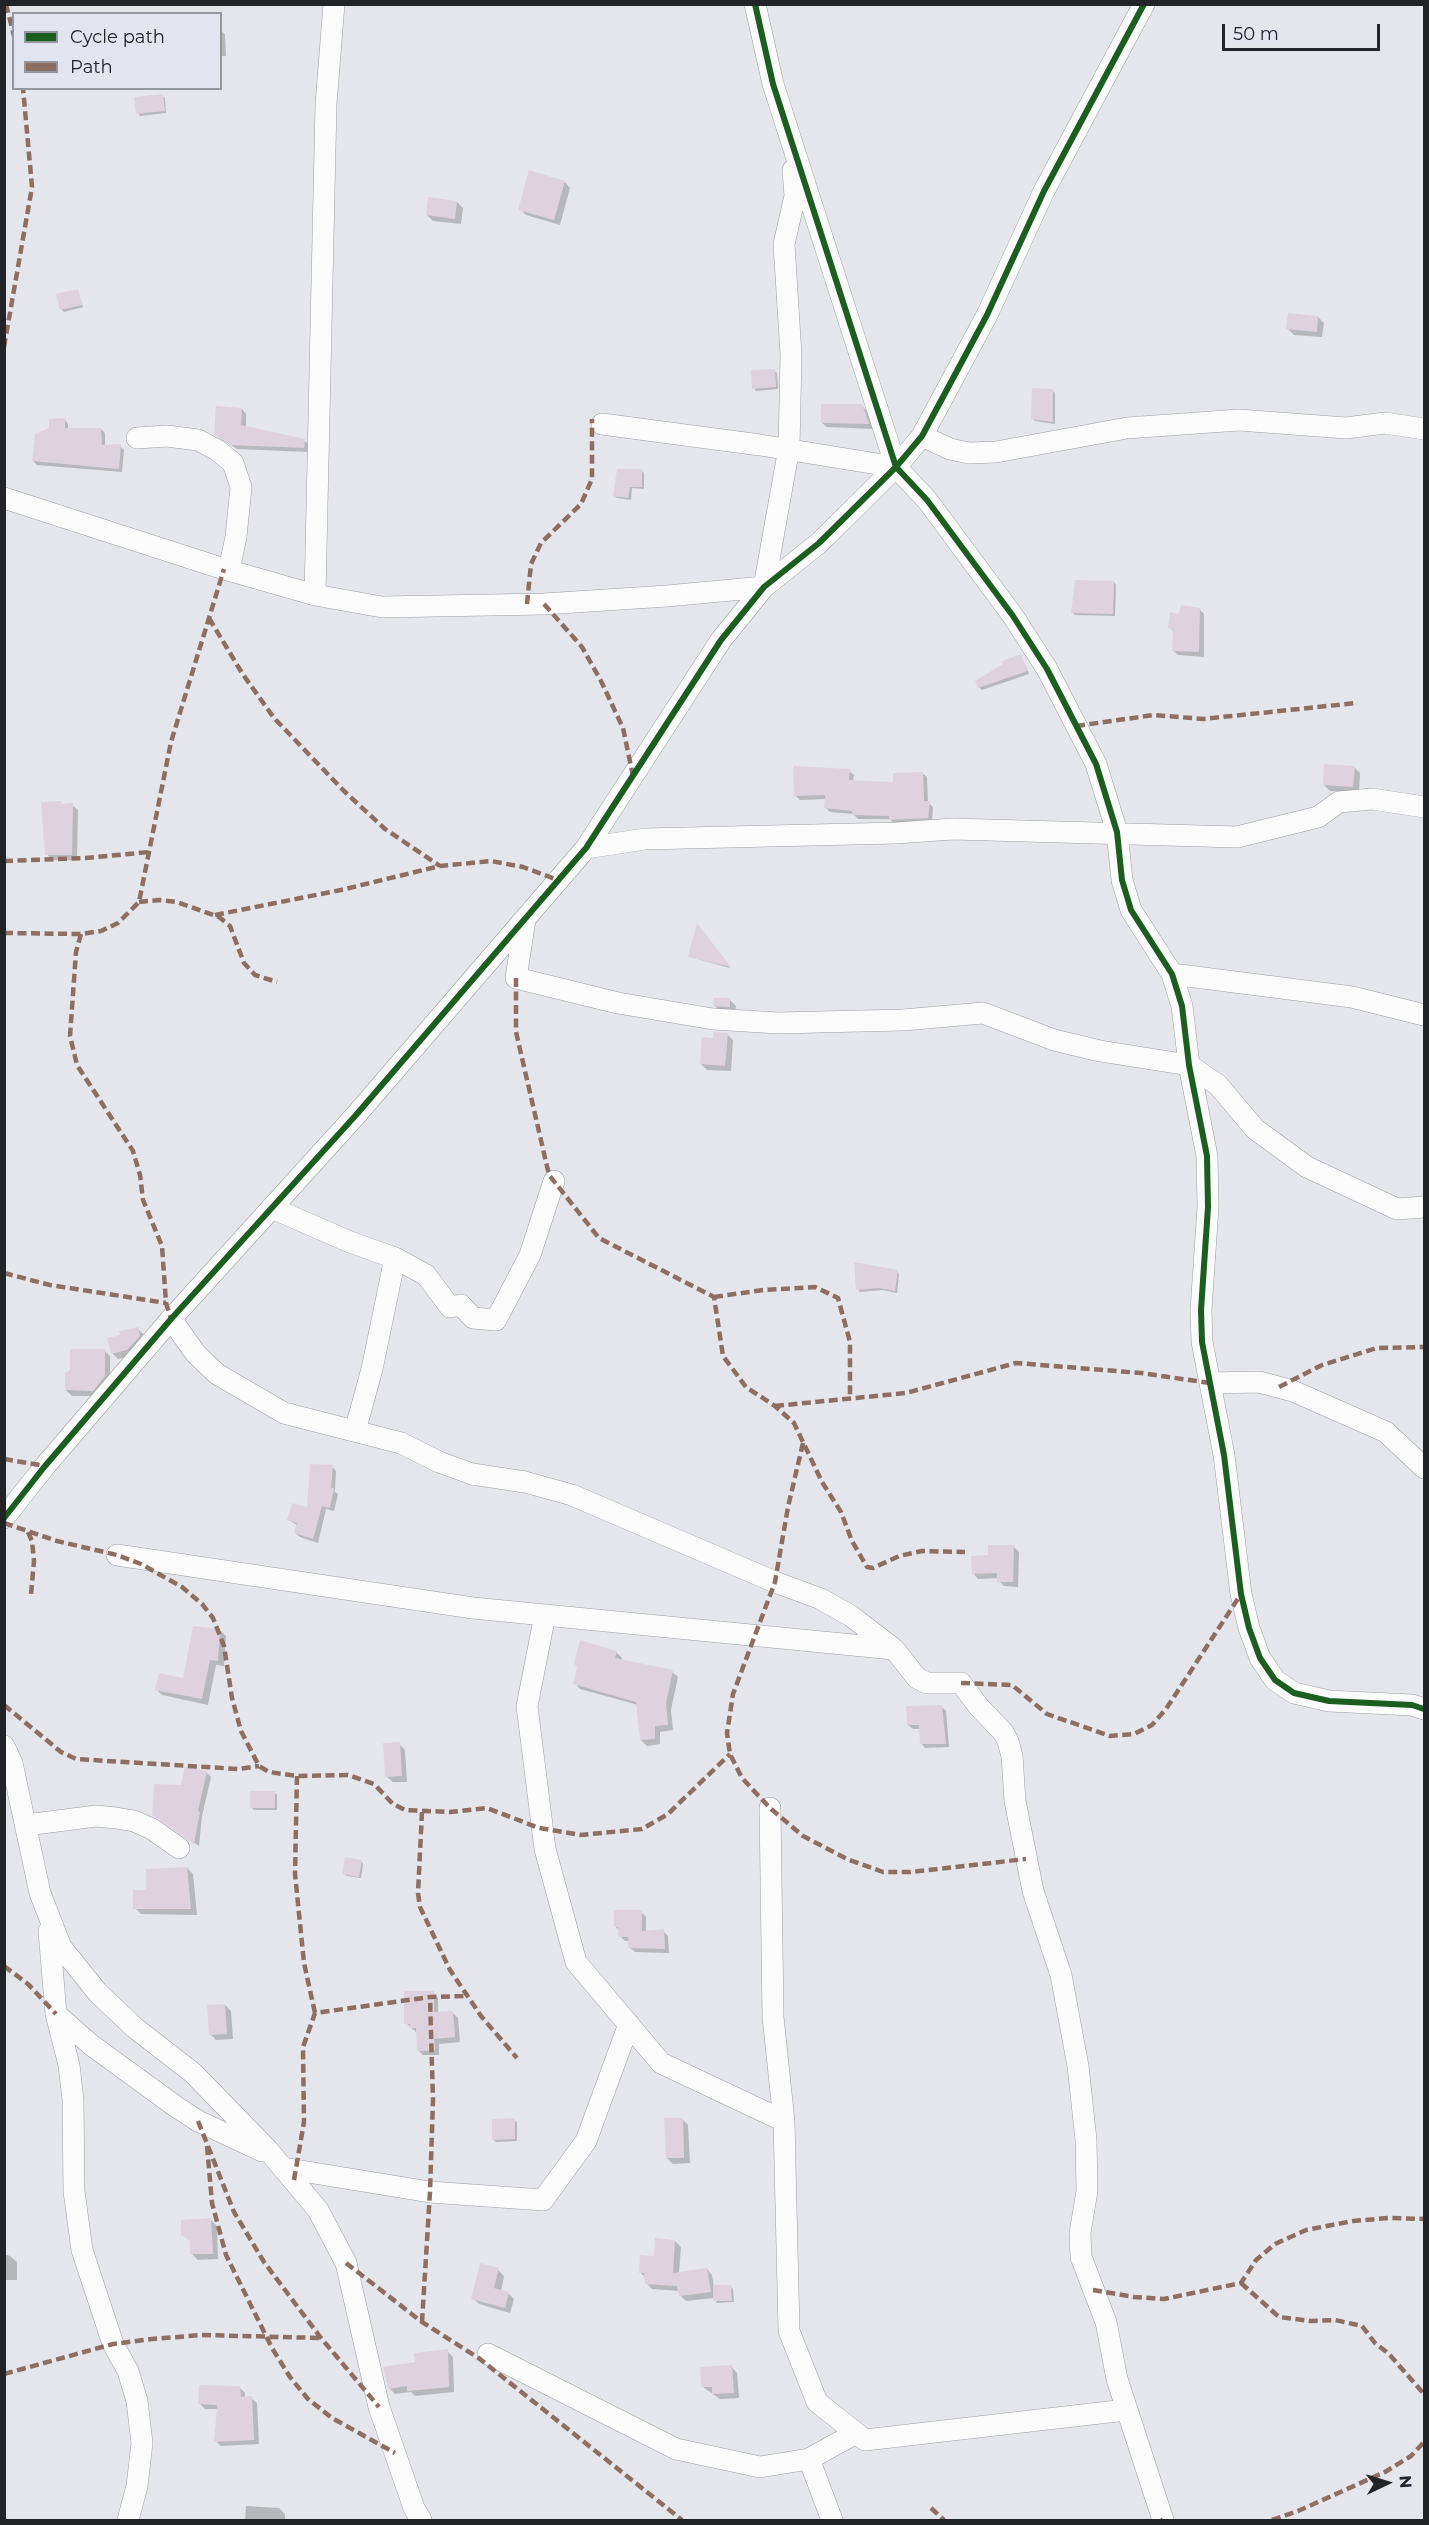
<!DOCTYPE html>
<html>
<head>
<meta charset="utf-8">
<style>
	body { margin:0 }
	#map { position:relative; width:1429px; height:2525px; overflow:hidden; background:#e5e6ec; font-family:Montserrat,sans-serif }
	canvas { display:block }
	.frame { position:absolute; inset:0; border:6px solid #222327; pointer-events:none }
	.legend { position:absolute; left:12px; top:12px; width:210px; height:78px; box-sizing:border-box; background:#e2e4ef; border:2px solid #95979f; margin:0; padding:8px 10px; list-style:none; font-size:18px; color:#222327 }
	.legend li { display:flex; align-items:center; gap:12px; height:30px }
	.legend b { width:30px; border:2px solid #95979f }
	.north { position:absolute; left:1357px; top:2453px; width:60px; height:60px; -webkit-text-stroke:4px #e2e4ef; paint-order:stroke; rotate:86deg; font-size:16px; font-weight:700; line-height:24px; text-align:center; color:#222327 }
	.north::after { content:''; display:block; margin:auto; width:21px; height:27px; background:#222327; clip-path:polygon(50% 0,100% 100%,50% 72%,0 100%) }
	.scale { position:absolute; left:1222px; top:24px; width:158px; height:27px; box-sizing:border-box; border:3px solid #222327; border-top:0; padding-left:8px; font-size:18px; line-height:21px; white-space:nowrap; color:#222327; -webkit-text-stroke:4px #e2e4ef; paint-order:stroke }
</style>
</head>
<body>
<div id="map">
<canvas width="1429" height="2525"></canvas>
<div class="frame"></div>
<ul class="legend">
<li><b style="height:8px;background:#1b5e20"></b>Cycle path</li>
<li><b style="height:8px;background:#8d6e63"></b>Path</li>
</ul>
<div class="north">N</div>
<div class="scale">50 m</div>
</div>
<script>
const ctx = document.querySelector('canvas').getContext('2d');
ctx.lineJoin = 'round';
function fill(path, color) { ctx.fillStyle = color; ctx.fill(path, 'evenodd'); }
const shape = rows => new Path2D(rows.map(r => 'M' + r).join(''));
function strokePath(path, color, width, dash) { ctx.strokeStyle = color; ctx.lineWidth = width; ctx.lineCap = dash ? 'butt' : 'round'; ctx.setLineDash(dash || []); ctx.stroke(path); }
const shadow = shape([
	[220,30,225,34,226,56,220,56],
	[162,96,165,98,166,113,140,116,138,113],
	[565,182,570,188,560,225,526,215,520,209],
	[457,202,463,208,461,224,433,221,427,215],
	[78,291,83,307,64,312,61,309],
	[1318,317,1324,323,1322,337,1294,335,1288,329],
	[774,371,777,373,778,389,756,391,754,388],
	[1053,391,1055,393,1055,424,1035,421,1033,419],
	[862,406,867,411,873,429,827,427,822,423],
	[242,409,246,414,246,428,304,440,309,445,308,452,237,449,221,439,216,434],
	[65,420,68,424,68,430,101,429,105,433,105,446,120,446,124,450,122,472,37,465,33,461],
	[641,470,644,473,644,489,632,488,631,500,617,498,614,495],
	[1114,582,1116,585,1115,616,1075,615,1072,612],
	[1199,609,1204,614,1204,657,1178,655,1173,650,1174,632,1170,627,1181,615],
	[1021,656,1029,674,982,690,979,687,1005,665],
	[1354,767,1360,773,1359,792,1330,791,1324,785],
	[849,771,854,775,853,782,894,784,922,773,927,777,928,802,933,807,932,822,894,824,890,819,858,819,853,814,830,812,825,807,826,799,800,800,796,796],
	[72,805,78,810,77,860,52,860,47,854],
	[698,926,730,968,690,957],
	[730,1000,736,1006,735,1012,721,1012,715,1006],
	[727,1034,733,1040,731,1071,707,1070,701,1064,714,1040],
	[897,1271,899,1274,897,1293,882,1290,860,1292,858,1290],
	[137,1328,143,1334,145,1342,133,1356,118,1359,112,1353,122,1336],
	[104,1350,110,1356,110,1383,99,1396,72,1396,66,1390],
	[332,1467,336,1471,335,1492,338,1494,334,1511,326,1509,318,1543,300,1537,295,1533,297,1525,289,1520,309,1509],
	[1014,1547,1019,1552,1018,1587,1004,1586,999,1581,999,1578,978,1579,973,1573,990,1556],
	[220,1630,226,1636,224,1666,216,1665,208,1705,162,1695,156,1689,184,1680],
	[616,1652,622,1658,621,1661,672,1672,678,1677,671,1710,673,1730,660,1732,660,1744,647,1746,641,1740,638,1705,580,1689,575,1683],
	[942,1707,946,1711,949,1747,925,1748,921,1743,921,1729,913,1729,908,1725],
	[399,1744,405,1750,407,1782,393,1782,387,1777],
	[207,1773,211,1777,202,1816,199,1846,159,1819,183,1786],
	[274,1792,277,1795,277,1810,254,1810,252,1808],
	[361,1861,363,1864,361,1878,347,1876,344,1874],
	[187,1868,193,1874,197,1915,141,1914,135,1908],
	[641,1912,646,1917,646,1932,663,1931,668,1936,669,1953,635,1952,630,1948,630,1941,625,1941,620,1936,620,1931,615,1926],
	[433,1993,438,1998,438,2013,452,2012,458,2018,460,2042,439,2044,439,2055,423,2055,418,2050,417,2033,406,2023],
	[225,2005,231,2011,233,2039,216,2040,210,2034],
	[682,2119,688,2125,690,2163,673,2164,667,2158],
	[514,2120,517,2122,517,2141,496,2142,493,2139],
	[211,2220,217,2226,218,2259,198,2260,192,2254,191,2242,183,2234],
	[675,2241,681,2247,679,2273,707,2269,712,2275,714,2287,730,2286,733,2289,734,2302,717,2303,714,2298,686,2301,680,2295,680,2291,652,2289,646,2283,646,2278,640,2272],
	[4,2254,10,2256,17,2262,17,2280,4,2280],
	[498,2270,504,2276,501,2291,508,2293,514,2299,510,2313,479,2304,473,2298],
	[447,2351,453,2357,454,2392,415,2396,411,2392,395,2394,389,2388,417,2363],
	[732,2367,737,2373,739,2398,720,2399,703,2387],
	[239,2387,245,2393,245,2398,251,2398,257,2403,259,2444,221,2446,216,2441,218,2409,205,2409,200,2404],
	[246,2506,279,2508,285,2514,285,2520,290,2520,245,2520]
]);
const building = shape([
	[163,94,165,111,136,114,134,97],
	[529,170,565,181,554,220,518,210],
	[428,197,457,201,455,219,426,215],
	[78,289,82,305,60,310,56,294],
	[1288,313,1318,316,1317,332,1286,329],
	[775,369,776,387,752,389,751,370],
	[1032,388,1053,389,1053,422,1031,419],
	[821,404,862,404,869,424,821,423],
	[216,406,242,408,241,425,305,439,304,448,231,445,214,434],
	[65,418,65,428,101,428,102,445,121,444,119,469,32,461,35,434,49,428,49,419],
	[617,469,642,469,642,487,630,487,628,498,613,496],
	[1075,580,1114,581,1113,614,1071,613],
	[1181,605,1200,608,1199,652,1172,651,1173,629,1168,628,1170,612,1179,614],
	[1021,654,1027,671,978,688,975,681,1003,664,1002,661],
	[1324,764,1355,766,1353,787,1323,785],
	[793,766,850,769,849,780,893,782,893,773,923,772,924,801,930,801,928,818,889,820,889,816,852,815,852,811,824,808,825,795,794,796],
	[61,801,61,804,73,803,72,855,45,855,41,802],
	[697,923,731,967,688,957],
	[714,998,730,998,730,1007,713,1006],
	[713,1032,728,1033,725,1066,700,1064,702,1037,713,1038],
	[854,1262,898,1270,895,1291,879,1288,856,1290],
	[138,1327,140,1336,127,1350,111,1354,107,1338,120,1335,119,1331],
	[70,1349,105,1349,105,1376,93,1391,65,1390,65,1373,70,1370],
	[310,1464,333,1465,331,1488,334,1488,330,1508,322,1506,313,1539,294,1533,297,1523,287,1520,292,1503,307,1507],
	[988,1545,1014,1545,1013,1582,997,1582,997,1573,972,1574,971,1556,988,1555],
	[193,1626,220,1629,218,1661,210,1660,202,1699,155,1690,159,1673,183,1678],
	[580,1640,617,1651,615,1658,673,1670,666,1703,668,1725,655,1726,655,1739,640,1740,636,1702,573,1684,577,1668,574,1663],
	[942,1705,946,1744,920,1744,919,1725,907,1725,906,1706],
	[400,1742,402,1776,385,1777,383,1743],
	[185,1767,207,1771,198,1811,200,1812,194,1844,152,1815,154,1784,181,1785],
	[250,1791,275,1791,275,1808,250,1808],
	[345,1857,362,1860,359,1877,342,1874],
	[187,1867,191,1909,133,1909,133,1890,146,1890,146,1869],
	[614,1910,642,1910,642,1931,664,1929,665,1949,628,1948,628,1937,618,1937,618,1927,614,1927],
	[404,1991,434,1991,434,2012,453,2011,455,2037,434,2039,435,2050,417,2051,416,2028,410,2028,410,2024,404,2024],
	[225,2004,227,2034,209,2035,207,2005],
	[515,2118,515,2139,492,2140,492,2119],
	[664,2118,683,2118,684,2158,666,2158],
	[211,2218,213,2254,190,2254,190,2241,181,2235,181,2220],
	[655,2238,675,2240,673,2273,707,2268,711,2292,679,2296,677,2286,645,2284,644,2273,639,2273,640,2255,654,2256],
	[480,2263,499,2268,494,2288,509,2292,505,2308,471,2299],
	[713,2285,731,2285,732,2301,713,2301],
	[448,2349,449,2387,407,2391,407,2386,388,2389,383,2367,415,2362,414,2353],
	[732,2365,734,2393,712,2394,712,2387,701,2387,700,2367],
	[199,2385,240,2386,241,2397,252,2396,254,2440,214,2442,217,2405,198,2404]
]);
const minor = shape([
	[755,4,773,84,896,467,927,500,1013,616,1047,669,1096,764,1117,832,1122,880,1131,910,1172,974,1182,1006,1189,1065,1207,1156,1208,1207,1201,1310,1202,1342,1224,1455,1241,1594,1249,1628,1260,1658,1275,1680,1294,1693,1329,1701,1412,1705,1424,1709],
	[602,424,760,445,896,467],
	[922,436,950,449,969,453,996,452,1127,428,1239,420,1346,428,1385,423,1424,429],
	[137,438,167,436,198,440,217,450,233,463,241,487,236,537,229,570],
	[4,498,224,569,315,595,382,607,544,604,667,596,764,587,789,448,791,355,784,244,795,196,793,170],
	[315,595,326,104,334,4],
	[586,848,645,839,896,833,953,829,1237,837,1318,817,1339,802,1372,799,1424,807],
	[525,920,516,978,618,1003,713,1019,778,1023,903,1020,983,1013,1054,1040,1100,1051,1189,1065,1218,1085,1255,1129,1307,1167,1397,1209,1424,1207],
	[1172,974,1352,997,1424,1015],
	[272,1208,350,1242,395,1258,372,1369,355,1431],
	[395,1258,426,1275,450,1307,461,1305,473,1318,496,1320,530,1255,554,1181],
	[171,1319,196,1354,217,1374,284,1413,401,1443,439,1462,472,1474,525,1482,572,1495,775,1582,821,1599,851,1616,894,1649,917,1678,927,1683,961,1683,979,1707,1003,1732,1008,1741,1012,1756,1015,1801,1033,1891,1061,1975,1078,2066,1086,2140,1087,2191,1080,2233,1081,2257,1106,2322,1117,2379,1163,2520],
	[1210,1383,1259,1382,1293,1391,1386,1432,1424,1468],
	[4,1518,45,1466,171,1319,356,1115,586,848,721,640,764,587,819,543,896,467,922,436,987,315,1044,191,1144,4],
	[117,1555,473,1608,894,1649],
	[545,1615,527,1706,545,1849,576,1962,661,2063,784,2121,789,2331,817,2402,865,2440,1126,2410],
	[4,1746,12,1763,40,1893,61,1947,98,1993,135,2028,193,2073,267,2149,318,2210,346,2263,379,2407,414,2508,421,2520],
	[770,1808,773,2017,784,2121],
	[26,1825,96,1816,116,1818,134,1821,152,1829,179,1848],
	[49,1931,56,2014,90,2044,175,2106,198,2121,262,2151],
	[56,2014,69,2065,73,2100,74,2191,82,2250,113,2344,128,2371,137,2401,142,2443,137,2486,128,2520],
	[283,2168,430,2192,543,2200,586,2141,629,2024],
	[488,2354,676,2449,760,2467,809,2459,856,2433],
	[809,2459,832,2520]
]);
const quiet = shape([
	[6,4,14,36],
	[4,347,32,187,23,88],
	[527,604,531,564,541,543,581,504,592,479,592,419],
	[544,604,582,647,601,681,623,728,633,776],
	[209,618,242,673,274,718,344,791,385,829,440,866],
	[1076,726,1154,715,1203,719,1356,703],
	[4,861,86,858,149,852],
	[139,902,159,900,177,902,219,917,230,926,244,963,255,975,277,982],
	[215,915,341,890,440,866,491,861,523,867,558,880],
	[4,933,81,934,101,931,118,923,139,902,171,742,224,569],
	[81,934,76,952,70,1036,77,1065,133,1151,140,1175,143,1200,162,1246,166,1303,171,1319],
	[516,978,516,1032,549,1175,599,1238,714,1297,723,1356,746,1387,775,1406,794,1423,822,1482,841,1512,852,1541,867,1567,873,1568,899,1556,922,1551,965,1552],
	[4,1273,50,1285,166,1303],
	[714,1297,763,1290,815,1287,838,1298,850,1342,850,1397],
	[1279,1387,1322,1365,1377,1348,1424,1347],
	[775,1406,906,1393,1016,1363,1141,1373,1210,1383],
	[803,1443,788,1507,775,1582,733,1694,727,1733,730,1754,742,1778,770,1808,803,1836,847,1859,883,1872,910,1872,1026,1859],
	[4,1459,45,1466],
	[4,1523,57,1541,117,1555,141,1564,182,1587,202,1604,213,1618,224,1646,232,1698,241,1731,259,1766,269,1772,297,1776,348,1775,374,1784,393,1804,405,1810,450,1812,487,1808,539,1828,581,1835,642,1829,668,1814,730,1754],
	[28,1532,32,1541,34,1561,31,1594],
	[961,1683,1012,1685,1047,1714,1110,1736,1134,1734,1152,1725,1166,1709,1241,1594],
	[4,1705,61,1752,76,1759,238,1769,259,1766],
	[297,1776,295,1874,304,1963,315,2013],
	[422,1812,418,1893,420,1907,450,1970,481,2016,517,2058],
	[4,1966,28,1984,56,2014],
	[198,2121,234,2212,264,2262,321,2338,379,2407],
	[207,2146,212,2203,226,2255,272,2348,290,2377,308,2399,332,2418,395,2453],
	[294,2180,304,2122,303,2047,315,2013,430,1997,467,1996],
	[346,2263,422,2322,480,2359,682,2520],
	[1241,2283,1279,2317,1311,2321,1335,2320,1362,2326,1375,2343,1389,2354,1424,2394],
	[1093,2290,1134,2297,1164,2299,1241,2283,1256,2260,1275,2244,1306,2230,1353,2221,1388,2218,1424,2219],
	[422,2322,430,2192,433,2100,430,1997],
	[4,2374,113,2344,152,2339,202,2335,321,2338],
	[931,2508,944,2520],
	[1162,2520,1163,2519],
	[1272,2520,1298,2511,1385,2472,1411,2456,1424,2442]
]);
const cycleway = shape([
	[755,4,773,84,896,467,927,500,1013,616,1047,669,1096,764,1117,832,1122,880,1131,910,1172,974,1182,1006,1189,1065,1207,1156,1208,1207,1201,1310,1202,1342,1224,1455,1241,1594,1249,1628,1260,1658,1275,1680,1294,1693,1329,1701,1412,1705,1424,1709],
	[4,1518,45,1466,171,1319,356,1115,586,848,721,640,764,587,819,543,896,467,922,436,987,315,1044,191,1144,4]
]);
fill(shadow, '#0003');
fill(building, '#dfd2df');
strokePath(minor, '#9e9ea3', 22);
strokePath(minor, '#fbfbfc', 21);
strokePath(quiet, '#8d6e63', 4.5, [9, 4.5]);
strokePath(cycleway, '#1b5e20', 6);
</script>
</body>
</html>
